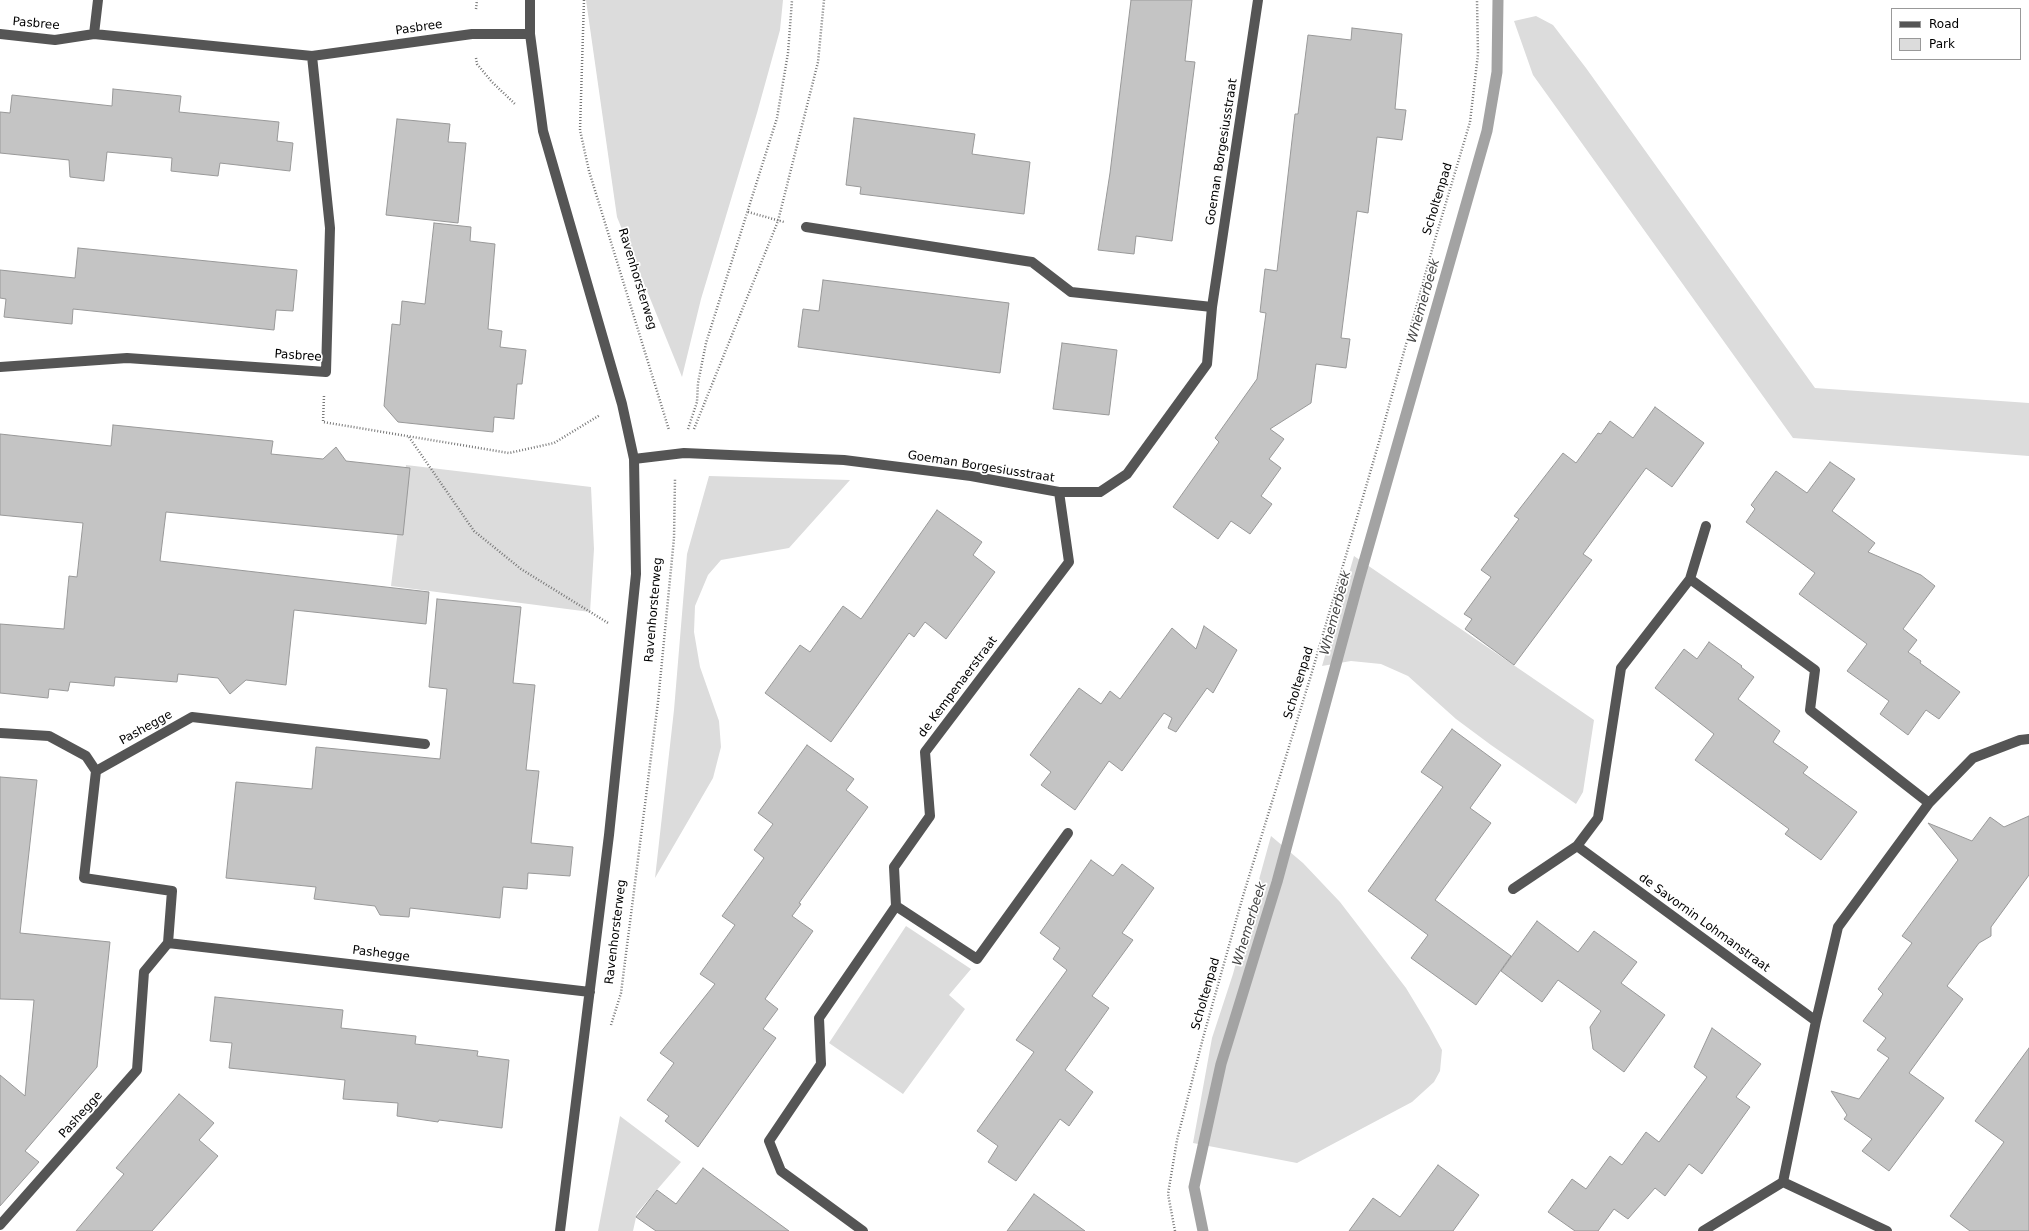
<!DOCTYPE html>
<html>
<head>
<meta charset="utf-8">
<style>
	body { margin:0 }
	#map { position:relative; width:2029px; height:1231px; overflow:hidden; background:#fff; font-family:"DejaVu Sans",sans-serif }
	canvas { display:block }
	.legend { position:absolute; left:1891px; top:8px; width:130px; height:52px; box-sizing:border-box; background:#fff; border:1px solid #999; margin:0; padding:5px 7px; list-style:none; font-size:12px; color:#000 }
	.legend li { display:flex; align-items:center; gap:8px; height:20px }
	.legend b { width:20px; border:1px solid #999 }
</style>
</head>
<body>
<div id="map">
<canvas width="2029" height="1231"></canvas>
<ul class="legend">
<li><b style="height:5px;background:#555"></b>Road</li>
<li><b style="height:11px;background:#dcdcdc"></b>Park</li>
</ul>
</div>
<script>
const ctx = document.querySelector('canvas').getContext('2d');
ctx.lineJoin = 'round';
function fill(path, color) { ctx.fillStyle = color; ctx.fill(path, 'evenodd'); }
const shape = rows => new Path2D(rows.map(r => 'M' + r).join(''));
function strokePath(path, color, width, dash) { ctx.strokeStyle = color; ctx.lineWidth = width; ctx.lineCap = dash ? 'butt' : 'round'; ctx.setLineDash(dash || []); ctx.stroke(path); }
function label(font, color, halo, rows, align = 'center') {
  ctx.font = font + ' "DejaVu Sans",sans-serif'; ctx.lineWidth = 3.5; ctx.setLineDash([]); ctx.textBaseline = 'middle'; ctx.strokeStyle = halo; ctx.fillStyle = color; for (const [text, x, y, turn = 0] of rows) {
    ctx.save(); ctx.translate(x, y); ctx.rotate((+turn || 0) * Math.PI / 180); ctx.textAlign = isNaN(turn) ? turn : align; if (halo) ctx.strokeText(text, 0, 0); ctx.fillText(text, 0, 0); ctx.restore();
  }
}
const green = shape([
	[586,0,783,0,780,30,757,113,701,299,682,377,617,217],
	[1536,16,1553,25,1586,68,1815,388,2029,403,2029,456,1793,438,1533,75,1514,21],
	[406,465,591,487,594,549,590,612,391,586],
	[709,476,850,480,789,548,721,560,708,575,695,606,694,632,700,667,719,721,721,747,713,778,655,878,674,710,687,554],
	[1354,556,1594,720,1583,792,1576,804,1491,745,1456,719,1408,676,1381,664,1351,661,1322,666],
	[1271,836,1303,863,1340,902,1406,988,1429,1026,1442,1050,1440,1071,1434,1082,1412,1102,1297,1163,1193,1143,1212,1038,1233,974],
	[906,926,971,969,949,995,965,1009,903,1094,829,1043],
	[620,1116,681,1162,637,1213,633,1231,598,1231]
]);
const stream = shape([
	[1203,1231,1194,1187,1221,1064,1277,882,1358,583,1487,131,1497,72,1498,0]
]);
const building = shape([
	[1131,0,1192,0,1185,61,1195,62,1172,241,1136,236,1134,254,1098,250,1110,173,1131,0],
	[1352,28,1402,34,1395,109,1406,110,1402,140,1377,137,1368,213,1357,211,1341,338,1350,339,1346,368,1316,364,1311,403,1270,429,1284,439,1269,459,1281,468,1261,496,1272,504,1250,534,1231,521,1218,539,1173,507,1219,442,1215,438,1257,379,1266,313,1260,312,1265,269,1277,271,1295,114,1298,114,1308,35,1351,40,1352,28],
	[113,89,181,96,179,112,279,122,277,141,293,143,290,171,220,163,218,176,189,173,171,171,172,158,107,152,104,181,70,177,69,160,0,153,0,112,10,113,12,95,112,106,113,89],
	[854,118,975,134,972,154,1030,162,1024,214,860,194,861,187,846,185,854,118],
	[397,119,450,124,448,142,466,143,458,223,386,215,397,119],
	[434,223,471,227,470,241,495,244,488,329,502,331,500,347,526,350,522,384,517,384,514,419,494,417,493,432,398,422,384,406,392,324,400,325,402,301,425,304,434,223],
	[78,248,297,270,293,311,276,310,274,330,73,309,72,324,4,317,6,299,0,298,0,270,75,278,78,248],
	[823,280,1009,303,1000,373,798,347,803,309,819,311,823,280],
	[1062,343,1117,350,1109,415,1053,409,1062,343],
	[1655,407,1704,443,1672,487,1646,468,1583,554,1592,560,1514,665,1465,629,1472,619,1464,614,1491,577,1481,570,1519,519,1514,516,1563,453,1576,463,1598,433,1601,434,1610,421,1633,438,1655,407],
	[113,425,273,441,271,454,323,459,336,447,346,461,410,468,403,535,166,512,160,561,429,592,426,624,294,610,286,685,246,680,230,694,218,678,178,674,177,682,115,677,114,686,70,682,68,691,49,689,48,698,0,693,0,624,64,629,69,576,77,577,83,523,0,515,0,434,111,446,113,425],
	[1830,462,1855,479,1832,511,1875,543,1868,552,1921,575,1935,586,1903,629,1917,640,1908,652,1921,661,1920,663,1960,692,1939,719,1926,710,1908,735,1880,714,1889,701,1847,671,1867,644,1799,594,1815,573,1746,522,1755,509,1751,505,1776,471,1807,493,1830,462],
	[937,510,982,542,973,555,995,572,946,639,925,622,914,637,909,633,831,742,765,693,800,645,810,652,843,606,861,619,937,510],
	[437,599,521,607,513,683,535,685,526,770,539,771,531,843,573,847,570,876,528,873,527,889,503,887,500,918,410,908,409,917,380,915,375,906,314,899,316,887,226,878,236,782,312,789,316,747,440,759,447,689,429,687,437,599],
	[1204,626,1237,650,1213,693,1207,688,1176,732,1168,728,1172,718,1164,713,1122,771,1109,761,1075,810,1041,785,1051,772,1030,755,1079,688,1101,704,1110,691,1120,699,1172,628,1196,649,1204,626],
	[1709,642,1742,666,1741,667,1754,677,1738,699,1780,731,1773,742,1808,767,1803,773,1857,812,1821,860,1785,834,1789,829,1695,760,1714,734,1655,688,1684,649,1697,659,1709,642],
	[1452,729,1501,765,1470,808,1491,823,1435,900,1511,956,1476,1005,1411,958,1428,935,1368,891,1443,787,1421,772,1452,729],
	[807,745,854,779,846,790,868,807,799,903,801,904,792,916,813,931,765,999,778,1009,763,1029,776,1038,698,1147,665,1121,669,1116,647,1100,674,1063,660,1053,715,984,700,974,735,925,722,916,764,858,754,850,773,824,758,813,807,745],
	[0,777,37,780,20,933,110,942,97,1067,25,1151,39,1162,0,1206,0,1075,25,1096,34,1000,0,999,0,777],
	[2029,816,2029,875,1991,927,1991,936,1979,943,1947,986,1963,999,1909,1073,1944,1098,1889,1171,1862,1151,1872,1139,1844,1119,1847,1115,1831,1091,1859,1099,1889,1058,1877,1050,1886,1038,1863,1021,1883,994,1878,989,1912,943,1902,936,1958,860,1928,823,1972,841,1990,817,2004,827,2029,816],
	[1091,860,1113,876,1122,864,1154,888,1122,933,1133,940,1092,996,1109,1008,1065,1070,1093,1092,1069,1126,1060,1119,1016,1181,988,1162,998,1146,977,1131,1034,1052,1016,1040,1067,970,1053,959,1060,948,1040,933,1091,860],
	[1537,921,1578,952,1594,931,1637,962,1621,983,1665,1015,1624,1072,1593,1049,1590,1027,1601,1011,1558,980,1542,1002,1501,971,1537,921],
	[215,997,343,1010,341,1028,416,1036,415,1044,478,1051,477,1056,509,1060,502,1128,439,1120,438,1122,397,1116,398,1103,343,1099,345,1080,229,1068,232,1043,210,1041,215,997],
	[1712,1028,1761,1064,1736,1097,1750,1107,1702,1174,1689,1164,1665,1196,1655,1188,1628,1219,1614,1209,1598,1231,1575,1231,1548,1212,1572,1179,1586,1189,1610,1156,1622,1165,1646,1132,1659,1142,1707,1077,1694,1067,1712,1028],
	[2029,1048,2029,1231,1970,1231,1950,1216,2004,1142,1975,1121,2029,1048],
	[179,1094,214,1123,199,1140,218,1156,152,1231,76,1231,124,1174,116,1168,179,1094],
	[1438,1165,1479,1195,1453,1231,1349,1231,1373,1198,1400,1217,1438,1165],
	[703,1168,752,1204,789,1231,656,1231,636,1217,657,1190,676,1204,703,1168],
	[1034,1194,1085,1231,1007,1231,1034,1194]
]);
const path = shape([
	[584,0,580,130,589,171,669,430],
	[476,9,477,0],
	[476,58,477,64,492,82,515,104],
	[748,212,784,222],
	[324,396,323,422,509,453,554,443,600,415],
	[688,429,697,402,698,383,706,343,777,118,788,53,792,0],
	[694,429,778,221,818,62,824,0],
	[409,437,474,531,521,569,608,623],
	[611,1025,621,993,658,702,674,538,675,479],
	[1175,1231,1168,1194,1177,1140,1203,1038,1243,896,1312,672,1379,442,1434,243,1470,122,1478,54,1477,0]
]);
const minor = shape([
	[530,0,530,34,543,131,622,404,634,459,636,574,609,835,560,1231],
	[0,34,55,40,94,34,312,56,472,34,530,34],
	[94,34,98,0],
	[806,227,1032,262,1071,292,1212,307],
	[0,367,127,358,326,372,330,228,312,56],
	[634,459,684,453,844,460,971,476,1059,492,1100,492,1127,474,1207,364,1212,307,1258,0],
	[1690,579,1815,670,1810,710,1929,803],
	[0,733,49,736,86,756,96,771,84,878,172,891,168,943,590,992],
	[96,771,192,717,425,744],
	[1577,846,1816,1021],
	[1513,889,1577,846,1598,818,1621,668,1690,579,1706,526],
	[896,906,977,959,1068,833],
	[1783,1182,1887,1231],
	[0,1225,137,1070,144,972,168,943],
	[863,1231,781,1171,769,1141,821,1064,819,1018,896,906,894,867,930,816,925,752,1069,562,1059,492],
	[1703,1231,1783,1182,1816,1021,1838,927,1929,803,1973,758,2020,740,2029,739]
]);
const streetNames = [
	["Pasbree",36,24,5],
	["Pasbree",419,28,-8],
	["Goeman Borgesiusstraat",1222,152,-81],
	["Scholtenpad",1438,199,-73],
	["Ravenhorsterweg",637,279,73],
	["Pasbree",298,356,4],
	["Goeman Borgesiusstraat",981,467,9],
	["Ravenhorsterweg",654,610,-85],
	["Scholtenpad",1299,683,-73],
	["de Kempenaerstraat",958,687,-53],
	["Pashegge",146,728,-29],
	["de Savornin Lohmanstraat",1704,923,36],
	["Ravenhorsterweg",616,932,-83],
	["Pashegge",381,954,7],
	["Scholtenpad",1206,994,-74],
	["Pashegge",81,1115,-48]
];
const waterNames = [
	["Whemerbeek",1424,301,-74],
	["Whemerbeek",1336,613,-75],
	["Whemerbeek",1250,924,-73]
];
fill(green, '#dcdcdc');
strokePath(stream, '#a3a3a3', 11);
fill(building, '#c4c4c4');
strokePath(building, '#999', 1);
strokePath(path, '#777', 2.5, [1, 2]);
strokePath(minor, '#555', 10);
label('12px', '#000', '#fff', streetNames);
label('italic 13px', '#444', '#fff', waterNames);
</script>
</body>
</html>
